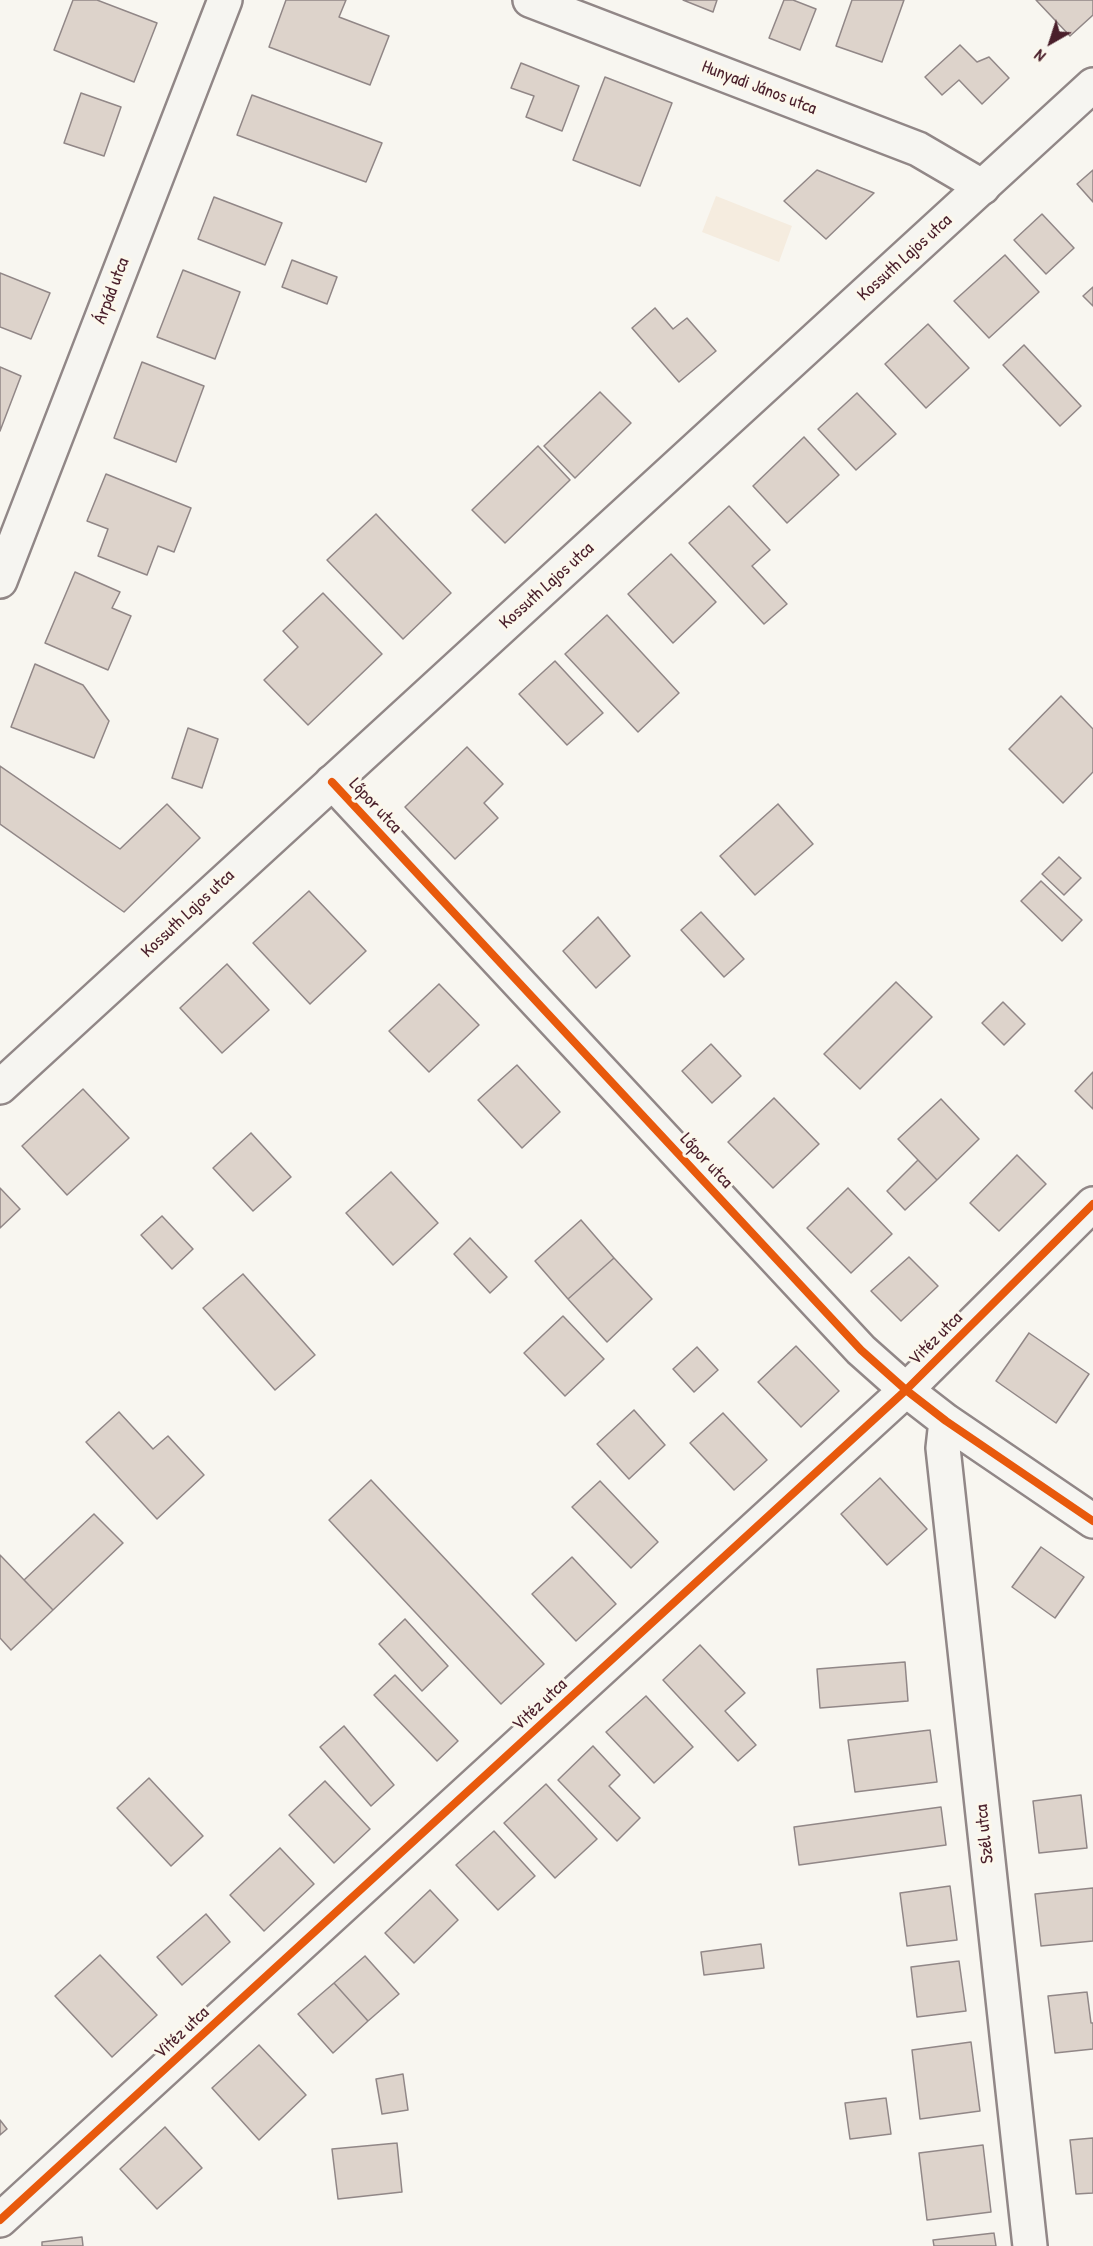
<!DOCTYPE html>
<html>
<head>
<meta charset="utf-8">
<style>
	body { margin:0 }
	#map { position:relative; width:1093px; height:2246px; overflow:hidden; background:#f8f6f0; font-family:"Patrick Hand",sans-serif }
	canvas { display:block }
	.north { position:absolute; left:1021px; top:12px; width:60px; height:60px; -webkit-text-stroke:4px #fbf7ec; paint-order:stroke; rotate:219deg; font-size:16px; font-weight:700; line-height:24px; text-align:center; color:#4a1f2b }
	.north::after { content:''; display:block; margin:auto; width:21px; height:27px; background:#4a1f2b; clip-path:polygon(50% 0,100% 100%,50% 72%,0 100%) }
</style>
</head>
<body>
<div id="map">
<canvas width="1093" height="2246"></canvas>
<div class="north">N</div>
</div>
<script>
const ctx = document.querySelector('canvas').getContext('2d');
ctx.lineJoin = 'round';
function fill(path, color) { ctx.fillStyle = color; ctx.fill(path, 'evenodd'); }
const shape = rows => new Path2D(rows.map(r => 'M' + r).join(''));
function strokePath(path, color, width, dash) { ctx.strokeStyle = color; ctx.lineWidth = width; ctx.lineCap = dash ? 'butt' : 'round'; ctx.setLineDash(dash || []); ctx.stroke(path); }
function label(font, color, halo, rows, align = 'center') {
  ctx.font = font + ' "Patrick Hand",sans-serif'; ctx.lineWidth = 6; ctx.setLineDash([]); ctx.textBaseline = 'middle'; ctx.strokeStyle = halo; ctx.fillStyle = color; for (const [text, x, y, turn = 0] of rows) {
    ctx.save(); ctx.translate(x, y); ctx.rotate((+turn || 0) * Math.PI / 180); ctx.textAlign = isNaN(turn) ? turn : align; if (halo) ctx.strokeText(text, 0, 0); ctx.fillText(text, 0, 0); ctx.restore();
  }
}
const built = shape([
	[716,196,792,226,779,262,702,232]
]);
const building = shape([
	[73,0,97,0,157,23,134,82,54,50,73,0],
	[286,0,346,0,339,17,389,36,370,85,269,47,286,0],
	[683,0,717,0,713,12,683,0],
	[784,0,793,0,816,9,800,50,769,38,784,0],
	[852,0,904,0,882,62,836,46,852,0],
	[1036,0,1093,0,1093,15,1070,36,1036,0],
	[960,45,977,62,989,57,1009,78,982,104,959,80,942,95,925,77,960,45],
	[521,63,579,86,562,131,526,117,534,96,511,88,521,63],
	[605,77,672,103,640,186,573,160,605,77],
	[81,93,121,107,104,156,64,143,81,93],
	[252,95,382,143,366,182,237,135,252,95],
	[817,170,874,193,826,239,784,201,817,170],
	[1093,170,1093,202,1077,184,1093,170],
	[214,197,282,223,265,265,198,239,214,197],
	[1042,214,1074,248,1046,274,1014,240,1042,214],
	[1005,255,1039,292,989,338,954,301,1005,255],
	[292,260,337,277,327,304,282,287,292,260],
	[183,270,240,292,215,359,157,337,183,270],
	[0,273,50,293,31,339,0,327,0,273],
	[1093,287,1093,306,1083,296,1093,287],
	[655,308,673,329,687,318,716,351,679,382,632,328,655,308],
	[928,324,969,368,926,408,885,364,928,324],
	[1024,345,1081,406,1060,426,1003,365,1024,345],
	[142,362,204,386,176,462,114,438,142,362],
	[0,367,21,376,0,431,0,367],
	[600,392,631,423,575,478,544,446,600,392],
	[857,393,896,434,856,470,818,429,857,393],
	[804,437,839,475,787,523,753,486,804,437],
	[538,446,570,480,505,543,472,510,538,446],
	[106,474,191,508,174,552,158,546,147,575,98,556,108,529,87,521,106,474],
	[729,506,770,550,752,566,787,604,764,624,689,543,729,506],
	[376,514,451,593,403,639,327,560,376,514],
	[671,554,716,602,673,643,628,594,671,554],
	[75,572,120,592,112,608,131,616,108,670,45,643,75,572],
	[323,593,382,654,308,725,264,680,298,647,283,631,323,593],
	[607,615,679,693,638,732,565,654,607,615],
	[555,661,603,713,567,745,519,694,555,661],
	[35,664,83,685,109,721,94,758,11,727,35,664],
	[1061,696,1093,729,1093,772,1063,803,1009,749,1061,696],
	[188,728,218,739,202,788,172,778,188,728],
	[467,747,503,784,484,803,498,818,455,859,405,807,467,747],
	[0,766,120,849,167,804,200,838,124,912,0,824,0,766],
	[778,804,813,844,755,895,720,856,778,804],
	[1059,857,1081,878,1064,895,1042,874,1059,857],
	[1041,881,1082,920,1062,941,1021,901,1041,881],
	[309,891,366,951,310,1004,253,943,309,891],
	[701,912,744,959,724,977,681,930,701,912],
	[598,917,630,956,596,988,563,951,598,917],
	[227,964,269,1010,222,1053,180,1008,227,964],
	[896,982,932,1017,860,1089,824,1054,896,982],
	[439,984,479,1025,429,1072,389,1031,439,984],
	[1003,1002,1025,1024,1004,1045,982,1023,1003,1002],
	[711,1044,741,1076,712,1103,682,1071,711,1044],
	[517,1065,560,1112,522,1148,478,1100,517,1065],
	[1093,1072,1093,1109,1075,1091,1093,1072],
	[83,1089,129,1138,67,1195,22,1146,83,1089],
	[774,1098,819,1144,773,1188,728,1142,774,1098],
	[941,1099,979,1139,937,1180,898,1139,941,1099],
	[251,1133,291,1177,253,1211,213,1168,251,1133],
	[1017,1155,1046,1184,999,1231,970,1203,1017,1155],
	[918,1160,937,1180,905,1210,887,1191,918,1160],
	[391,1172,438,1223,393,1265,346,1213,391,1172],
	[0,1188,20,1209,0,1228,0,1188],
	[848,1188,892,1234,851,1273,807,1228,848,1188],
	[162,1216,193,1249,172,1269,141,1235,162,1216],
	[581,1220,614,1258,568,1299,535,1261,581,1220],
	[470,1238,507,1277,490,1293,454,1254,470,1238],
	[909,1257,938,1286,901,1321,871,1291,909,1257],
	[614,1258,652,1299,607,1342,568,1299,614,1258],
	[243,1274,315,1355,275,1390,203,1308,243,1274],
	[563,1316,604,1359,565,1396,524,1353,563,1316],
	[1029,1333,1089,1374,1056,1423,996,1381,1029,1333],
	[796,1346,839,1391,801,1427,758,1382,796,1346],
	[697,1347,718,1370,694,1392,673,1369,697,1347],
	[634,1410,665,1445,629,1479,597,1444,634,1410],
	[119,1412,153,1449,168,1436,204,1475,157,1519,86,1442,119,1412],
	[723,1413,767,1460,734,1490,690,1443,723,1413],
	[880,1478,927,1529,887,1565,841,1514,880,1478],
	[371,1480,544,1664,501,1704,329,1520,371,1480],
	[600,1481,658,1542,631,1568,572,1507,600,1481],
	[94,1514,123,1543,53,1610,24,1580,94,1514],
	[1041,1547,1084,1577,1055,1618,1012,1587,1041,1547],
	[0,1555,53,1610,11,1650,0,1638,0,1555],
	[572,1557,616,1604,576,1641,532,1594,572,1557],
	[405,1619,448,1666,422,1691,379,1644,405,1619],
	[700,1645,745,1693,725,1711,756,1745,738,1761,663,1680,700,1645],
	[905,1662,908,1701,820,1708,817,1669,905,1662],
	[395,1675,458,1741,437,1761,374,1695,395,1675],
	[646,1696,693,1747,654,1783,606,1732,646,1696],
	[344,1726,394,1785,371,1806,320,1747,344,1726],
	[930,1730,937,1782,855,1792,848,1740,930,1730],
	[593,1746,620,1775,609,1786,640,1818,617,1841,558,1780,593,1746],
	[149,1778,203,1836,171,1866,117,1808,149,1778],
	[325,1781,370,1829,334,1863,289,1815,325,1781],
	[546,1784,597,1839,555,1878,504,1823,546,1784],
	[1081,1795,1087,1848,1039,1853,1033,1801,1081,1795],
	[941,1807,946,1845,799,1865,794,1827,941,1807],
	[494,1831,535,1876,498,1910,456,1865,494,1831],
	[280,1848,314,1884,264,1931,230,1895,280,1848],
	[950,1886,957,1940,907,1946,900,1893,950,1886],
	[1093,1888,1093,1941,1041,1946,1035,1894,1093,1888],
	[430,1890,458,1920,414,1963,385,1933,430,1890],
	[206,1914,230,1942,182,1985,157,1957,206,1914],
	[761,1944,764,1968,704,1975,701,1952,761,1944],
	[100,1955,157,2015,112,2057,55,1996,100,1955],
	[365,1956,399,1994,368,2021,334,1983,365,1956],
	[959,1961,966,2011,917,2017,911,1967,959,1961],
	[334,1983,368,2021,333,2053,298,2014,334,1983],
	[1087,1992,1091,2023,1093,2023,1093,2049,1055,2053,1048,1996,1087,1992],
	[971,2042,980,2111,920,2119,912,2050,971,2042],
	[259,2045,306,2095,259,2140,212,2088,259,2045],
	[403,2074,408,2110,382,2114,376,2079,403,2074],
	[886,2098,891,2134,850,2139,845,2103,886,2098],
	[0,2120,7,2129,0,2135,0,2120],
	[165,2127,202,2168,157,2209,120,2169,165,2127],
	[1093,2138,1093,2193,1076,2194,1070,2140,1093,2138],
	[397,2143,402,2192,338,2199,332,2149,397,2143],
	[983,2145,991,2212,927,2220,919,2153,983,2145],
	[994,2233,996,2246,934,2246,933,2240,994,2233],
	[82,2237,83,2246,42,2246,42,2242,82,2237]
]);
const street = shape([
	[530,0,918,149,983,187],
	[0,581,225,0],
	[332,782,861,1350,906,1390,946,1421,1093,1521],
	[946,1421,943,1448,1030,2246],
	[0,2220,906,1390,1093,1204]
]);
const secondary = shape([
	[0,1087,1093,85]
]);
const cycleway = shape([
	[332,782,861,1350,906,1390,946,1421,1093,1521],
	[0,2220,906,1390,1093,1204]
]);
const streetNames = [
	["Hunyadi János utca",759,88,21],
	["Kossuth Lajos utca",905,258,-42],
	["Árpád utca",112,291,-69],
	["Kossuth Lajos utca",547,586,-42],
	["Lőpor utca",375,806,47],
	["Kossuth Lajos utca",188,914,-43],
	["Lőpor utca",706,1161,47],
	["Vitéz utca",936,1339,-45],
	["Vitéz utca",540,1705,-43],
	["Szél utca",985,1834,-96],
	["Vitéz utca",182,2033,-43]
];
fill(built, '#f5ecdf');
fill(building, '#ddd3cb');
strokePath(building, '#918787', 1.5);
strokePath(street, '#918787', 38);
strokePath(secondary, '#918787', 38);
strokePath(street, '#f6f5f1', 33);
strokePath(secondary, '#f6f5f1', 33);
strokePath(cycleway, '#e8590c', 8);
label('18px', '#4a1f2b', '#fbf7ec', streetNames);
</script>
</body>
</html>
